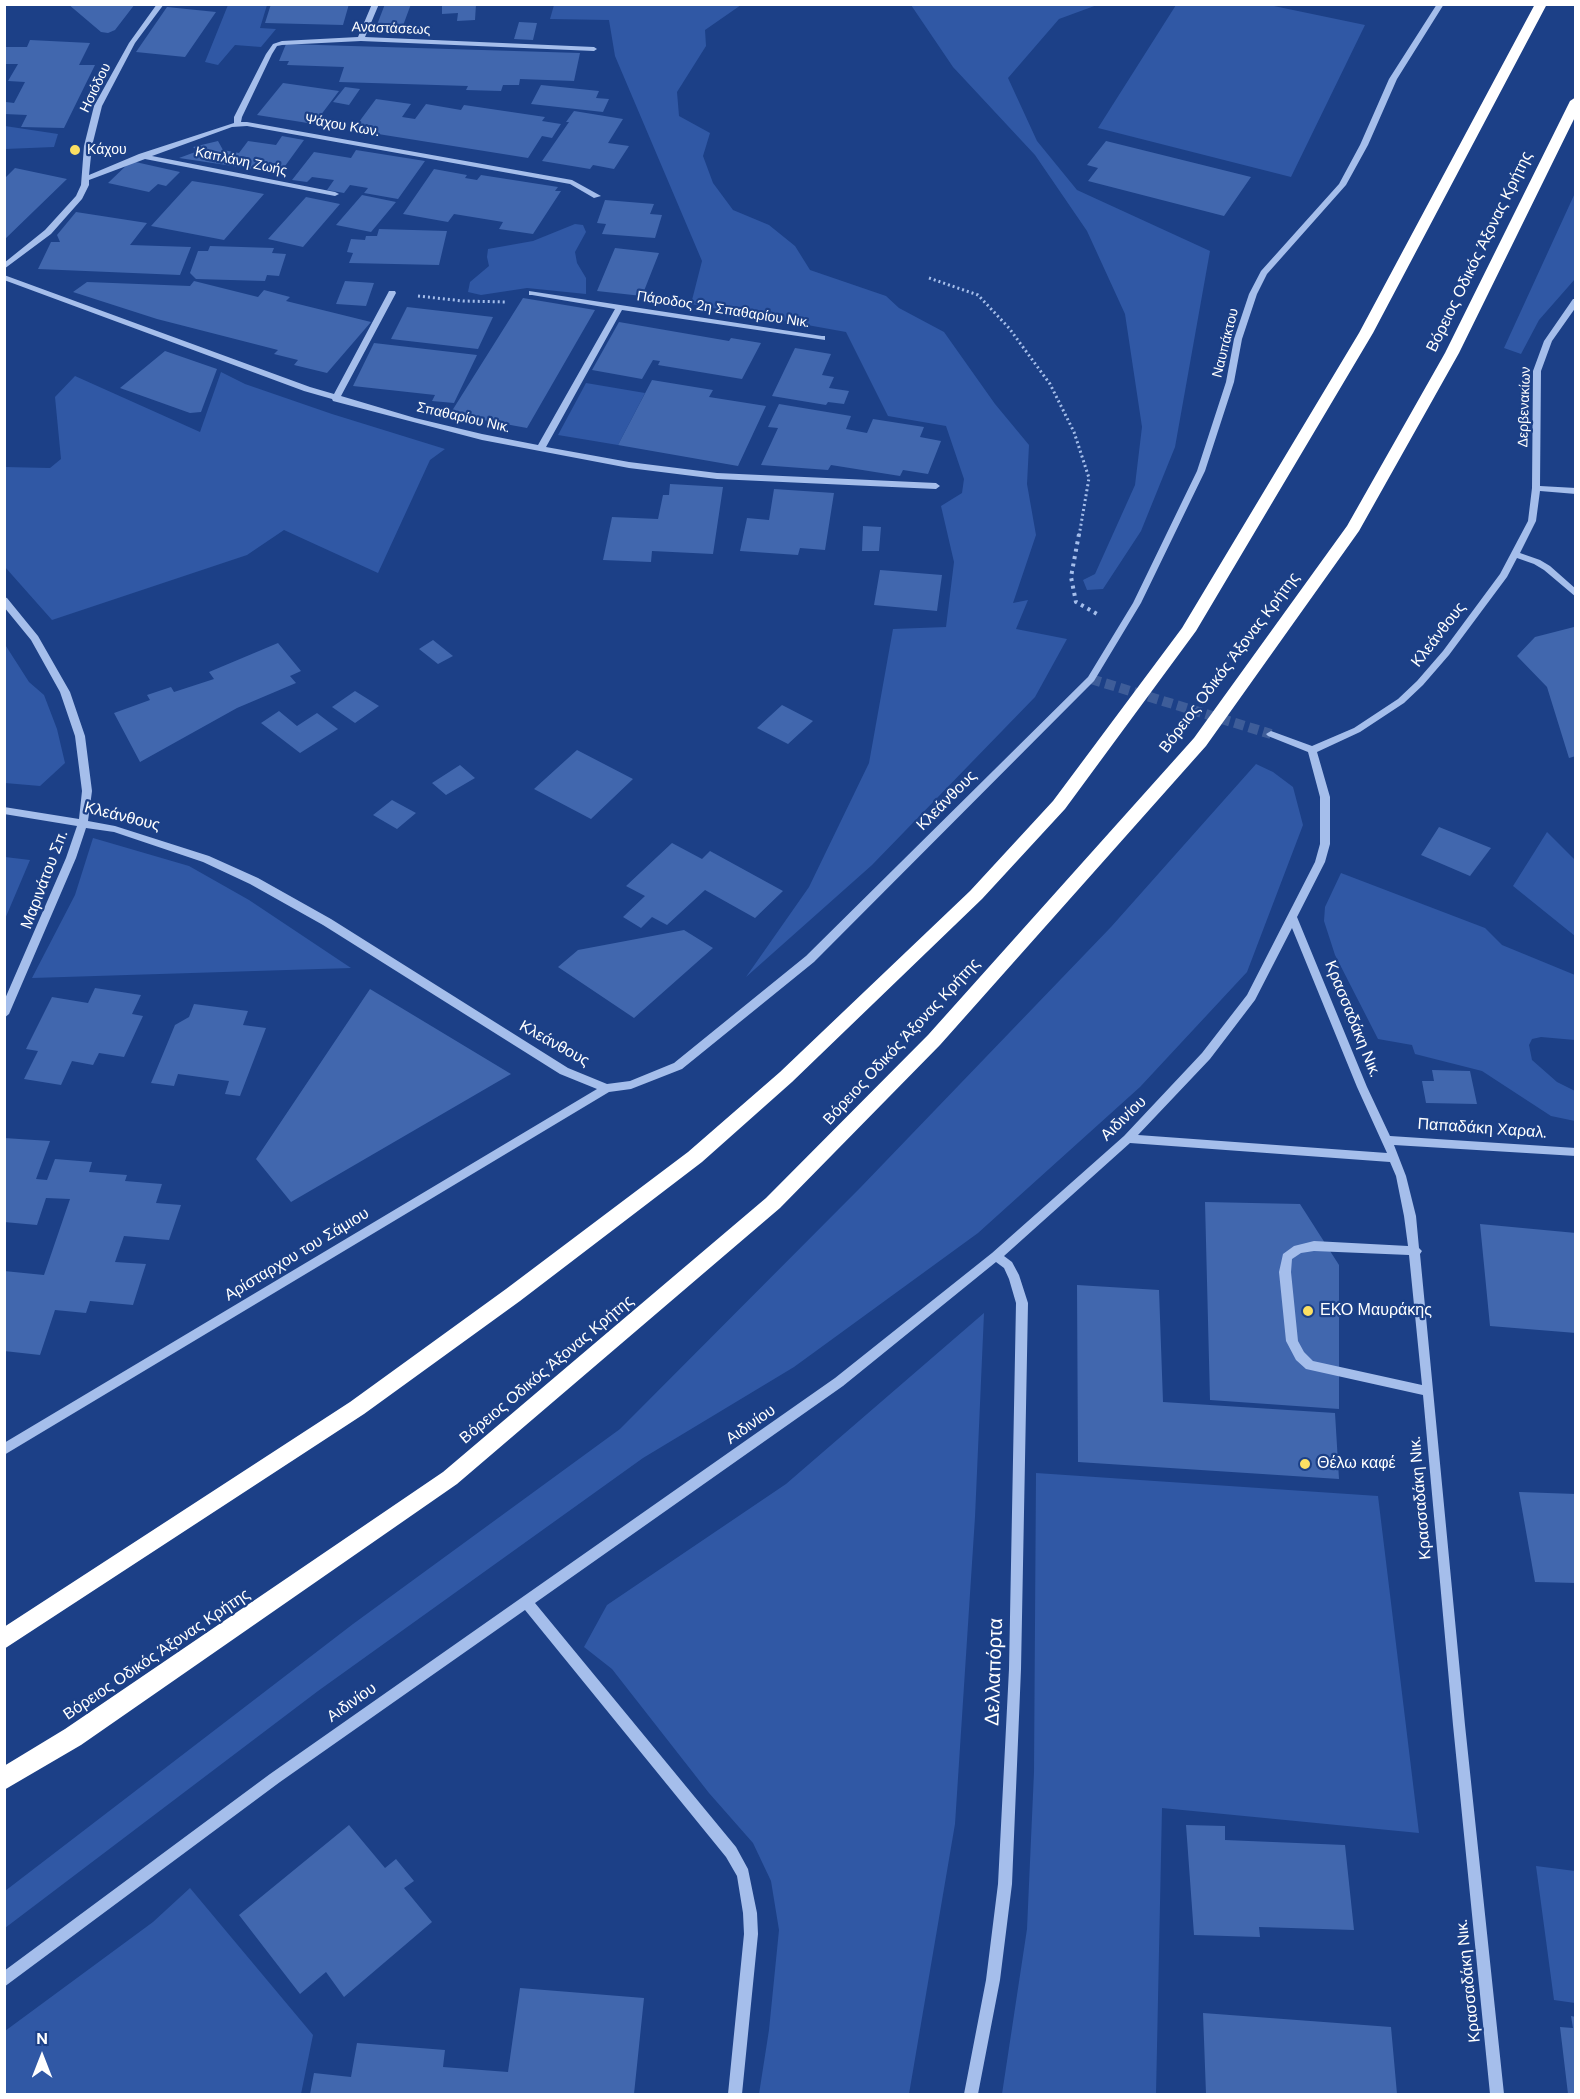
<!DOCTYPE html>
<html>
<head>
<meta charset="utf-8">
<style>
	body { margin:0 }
	#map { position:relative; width:1580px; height:2099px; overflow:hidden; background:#1c4087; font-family:"DM Sans",sans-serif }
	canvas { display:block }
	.frame { position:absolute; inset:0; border:6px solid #fff; pointer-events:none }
	.north { position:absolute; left:12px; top:2027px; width:60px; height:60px; -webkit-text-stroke:4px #1c4087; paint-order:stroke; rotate:0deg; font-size:16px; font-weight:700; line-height:24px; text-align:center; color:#fff }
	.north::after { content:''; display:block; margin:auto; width:21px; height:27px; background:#fff; clip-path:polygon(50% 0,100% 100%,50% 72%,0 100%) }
</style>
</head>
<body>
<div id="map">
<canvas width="1580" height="2099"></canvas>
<div class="frame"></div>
<div class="north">N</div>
</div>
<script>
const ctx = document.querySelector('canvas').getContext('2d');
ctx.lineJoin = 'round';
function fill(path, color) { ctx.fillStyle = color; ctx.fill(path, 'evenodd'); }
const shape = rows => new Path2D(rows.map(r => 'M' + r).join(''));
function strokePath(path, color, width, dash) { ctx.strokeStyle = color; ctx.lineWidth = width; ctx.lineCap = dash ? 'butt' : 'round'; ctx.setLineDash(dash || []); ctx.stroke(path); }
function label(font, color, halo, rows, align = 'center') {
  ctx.font = font + ' "DM Sans",sans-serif'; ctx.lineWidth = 4.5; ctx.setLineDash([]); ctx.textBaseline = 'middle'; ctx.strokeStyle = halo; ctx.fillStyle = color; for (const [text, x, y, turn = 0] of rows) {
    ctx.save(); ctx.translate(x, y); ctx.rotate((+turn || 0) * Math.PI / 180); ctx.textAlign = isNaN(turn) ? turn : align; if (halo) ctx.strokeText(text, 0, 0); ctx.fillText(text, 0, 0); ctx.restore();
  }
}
const green = shape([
	[228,5,267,5,260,28,276,29,261,47,235,45,218,65,205,62],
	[554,5,741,5,705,30,706,46,677,92,679,116,710,133,703,156,713,183,733,210,769,225,795,246,810,270,886,296,899,308,944,332,995,404,1029,445,1027,484,1036,535,1013,603,1028,600,1016,629,1067,639,1035,697,872,865,746,977,809,887,869,763,893,629,946,627,954,562,941,506,962,493,964,479,946,426,888,416,846,332,691,304,702,261,615,56,609,20,550,19],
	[911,5,1097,5,1059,19,1008,78,1037,141,1077,190,1210,251,1175,447,1141,531,1103,589,1087,590,1083,580,1095,574,1135,485,1142,427,1125,314,1087,231,1035,155,953,67],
	[1176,5,1269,5,1365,25,1291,177,1098,128],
	[5,126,58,134,54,147,5,149],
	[1575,193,1575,279,1539,320,1521,354,1504,348],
	[575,224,583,225,586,232,575,252,577,263,586,278,586,294,527,288,481,295,468,292,470,282,489,266,487,257,488,249,533,241],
	[221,372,245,384,332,414,445,449,430,460,378,573,284,530,247,555,52,620,5,567,5,467,50,468,61,459,55,397,75,376,200,432],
	[586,383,645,393,618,445,558,435],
	[4,643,29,682,44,695,57,729,65,763,40,786,5,783],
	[1256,764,1273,772,1293,787,1303,825,1247,972,1140,1087,978,1233,794,1367,643,1458,318,1691,5,1928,5,1891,353,1624,620,1429,860,1188,1111,927],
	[1547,832,1575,860,1575,936,1513,886],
	[93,838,189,866,249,900,351,968,32,978,75,895],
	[5,857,30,860,5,919,4,857],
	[1341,873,1485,928,1502,945,1575,975,1575,1040,1541,1037,1532,1039,1529,1045,1532,1060,1557,1082,1575,1091,1575,1121,1551,1116,1482,1071,1415,1054,1412,1045,1378,1039,1335,955,1324,921,1325,907],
	[984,1313,975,1517,955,1824,909,2094,759,2094,769,2030,779,1930,771,1881,753,1843,709,1793,612,1669,584,1647,607,1605,786,1484],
	[1036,1473,1378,1496,1419,1833,1162,1808,1156,2094,1002,2094,1027,1929,1034,1772],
	[1536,1866,1575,1871,1575,2003,1554,2000],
	[190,1888,313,2035,301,2094,5,2094,5,2031,153,1922]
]);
const building = shape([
	[68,4,135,4,115,30,108,33,101,32],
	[271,4,349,4,343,25,265,23],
	[385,4,411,4,401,31,375,30],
	[442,4,476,4,475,20,457,21,458,13,442,14],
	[167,7,216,12,185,57,136,52],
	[519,22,537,23,533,40,514,39],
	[30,40,90,43,79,65,95,65,64,128,21,127,27,115,4,114,6,102,14,103,25,82,8,81,18,64,4,64,4,49,6,47,27,47],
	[286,44,580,53,574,81,520,79,519,85,503,85,501,91,466,90,468,86,339,82,344,67,287,65,289,61,279,61],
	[283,83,339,91,314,124,257,115],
	[541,85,599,91,596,98,609,99,603,112,531,104],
	[345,87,360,89,349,105,333,102],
	[376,99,411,104,402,117,415,119,426,104,461,110,464,105,545,117,542,121,561,124,552,138,542,136,528,158,353,130],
	[574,111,623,119,608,143,629,146,614,169,593,165,590,169,542,161,569,122,566,122],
	[282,136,304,140,280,173,179,158,198,151,193,147,218,141,223,150,239,153,248,141,276,145],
	[1106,141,1251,177,1224,216,1088,181,1098,168,1087,165],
	[356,150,425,161,398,199,364,193,368,188,350,185,344,193,327,190,334,180,312,177,307,182,292,180,314,152,351,158],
	[131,161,180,172,166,186,158,184,149,192,108,183],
	[15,168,67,179,4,240,4,179],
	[434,169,467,175,465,178,477,180,481,175,558,187,555,191,561,191,533,234,499,229,503,222,454,214,448,222,403,214],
	[192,181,223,186,264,194,224,240,151,226],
	[362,195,396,202,371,232,336,225],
	[306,197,340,204,303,247,268,239],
	[605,200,654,204,650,214,662,215,655,238,602,234,606,224,597,223],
	[76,212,147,223,130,245,191,247,180,275,38,269,51,242,60,242,57,235],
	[379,229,447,231,439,265,349,263,353,253,347,252,351,239,365,240,366,236,377,236],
	[210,246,274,248,272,253,286,254,279,276,267,275,265,281,196,279,190,273,198,251,208,251],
	[615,248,659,253,642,296,597,291],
	[194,281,258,297,264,290,290,297,286,301,371,322,327,373,294,365,298,360,274,354,278,350,157,319,73,292,87,282,190,286],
	[345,281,374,283,366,306,336,304],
	[523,298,595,310,527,428,450,414],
	[407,307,493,317,478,349,391,339],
	[619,322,729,341,731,338,761,343,742,379,658,365,660,361,653,360,642,379,592,370],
	[374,343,477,355,454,403,432,401,435,395,353,386],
	[795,348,831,354,822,375,834,377,829,388,849,391,844,404,828,402,826,405,772,396],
	[165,351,217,369,201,412,190,413,120,388],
	[652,380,713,390,709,397,766,406,738,466,618,445],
	[779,404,851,416,846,429,867,433,873,419,924,427,920,437,941,441,928,474,903,470,900,476,831,465,828,470,761,465,778,428,768,427],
	[670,484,723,487,713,554,652,551,651,562,603,560,612,517,658,519,663,495,669,495],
	[774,489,834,493,825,550,800,548,798,555,740,551,747,518,769,520],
	[863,526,881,527,879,551,862,551],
	[880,570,942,575,937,611,874,605],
	[1574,627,1576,756,1569,758,1547,687,1517,656,1535,637],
	[433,640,453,656,438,664,419,649],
	[278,643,301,671,290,676,296,683,237,708,140,762,114,713,150,700,147,695,171,687,174,692,214,679,209,672],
	[355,691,379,706,355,723,332,707],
	[782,705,813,721,788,744,757,728],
	[279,711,297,726,317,713,338,729,300,753,261,723],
	[577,750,633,779,591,819,534,789],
	[460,765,475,778,446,795,432,783],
	[392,800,416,813,397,829,373,815],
	[1439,827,1491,848,1470,876,1421,855],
	[672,843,702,859,710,851,783,891,755,918,705,890,667,925,652,917,641,928,623,917,645,896,626,886],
	[684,930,713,948,634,1018,558,967,578,950],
	[95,988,141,995,132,1014,143,1016,124,1057,99,1053,93,1065,72,1061,61,1085,24,1079,38,1051,26,1049,52,997,88,1003],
	[370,989,511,1074,291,1202,256,1159],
	[194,1004,248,1011,243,1025,266,1028,240,1096,225,1094,229,1081,178,1074,174,1086,151,1083,175,1025,189,1017],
	[1432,1070,1470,1071,1477,1104,1426,1103,1422,1081,1434,1081],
	[4,1138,50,1141,36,1179,47,1180,55,1159,92,1162,89,1172,127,1175,125,1181,162,1184,156,1203,181,1205,169,1240,124,1236,115,1262,146,1264,133,1305,90,1301,86,1313,55,1310,40,1355,4,1351,4,1271,44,1275,70,1199,46,1198,37,1225,4,1222],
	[1205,1202,1300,1204,1339,1265,1339,1409,1210,1400],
	[1480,1224,1576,1233,1576,1333,1490,1326],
	[1077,1285,1159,1290,1163,1402,1335,1413,1339,1479,1078,1462],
	[1519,1492,1576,1494,1576,1583,1535,1582],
	[349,1825,385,1868,396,1859,414,1881,404,1888,432,1922,344,1997,326,1972,300,1994,239,1915],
	[1186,1825,1225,1826,1225,1840,1345,1845,1354,1930,1259,1927,1260,1937,1194,1935],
	[520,1988,644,1998,634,2094,310,2094,314,2073,351,2077,357,2043,445,2050,443,2067,508,2072],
	[1203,2013,1391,2027,1397,2094,1206,2094],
	[1571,2016,1576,2017,1576,2094,1568,2094,1560,2027,1573,2028]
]);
const minorTunnel = shape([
	[1091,679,1271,734]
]);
const pathFar1 = shape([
	[929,278,978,295,1009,328,1050,384,1074,432,1089,478,1079,536],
	[418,296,463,301,506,302]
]);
const path = shape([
	[1079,534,1071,577,1076,602,1097,614]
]);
const minor = shape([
	[157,4,164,4,135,43,102,106,92,146,89,175,139,154,234,123,234,117,266,54,273,44,282,41,358,37,372,4,379,4,365,37,594,47,597,49,594,51,361,41,282,45,277,46,272,54,242,117,241,122,247,122,572,180,601,196,594,198,570,184,247,126,232,127,152,156,335,192,339,194,335,196,145,159,89,180,89,185,82,199,51,234,4,269,4,263,45,230,76,196,81,185,84,146,94,106,129,43,157,4],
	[1437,4,1444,4,1397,79,1368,145,1346,185,1267,274,1257,294,1242,339,1234,382,1205,471,1141,603,1094,681,814,962,682,1069,631,1089,609,1092,4,1455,4,1443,597,1089,560,1074,323,925,250,884,203,862,114,832,86,828,76,858,9,1014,4,1018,4,1001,66,858,77,826,4,814,4,807,79,819,82,791,75,736,60,692,31,640,4,607,4,597,7,598,38,636,70,692,85,736,92,791,88,821,115,826,209,856,258,878,331,919,568,1068,607,1084,630,1081,674,1063,806,956,1088,677,1133,603,1197,471,1226,382,1234,339,1249,294,1261,271,1339,184,1360,145,1389,79,1437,4],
	[4,275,310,387,334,394,388,293,389,291,395,291,396,293,341,396,415,418,482,434,538,445,615,309,532,295,529,295,529,291,822,336,825,336,825,340,622,310,546,447,629,462,717,473,936,483,940,486,936,489,717,479,629,468,482,440,333,401,332,399,304,391,4,280,4,275],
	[1573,299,1576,299,1576,307,1552,341,1541,371,1540,486,1576,488,1576,494,1540,491,1536,521,1520,553,1540,560,1550,566,1576,589,1576,597,1544,570,1534,564,1517,558,1507,577,1449,655,1423,685,1404,703,1360,732,1317,752,1330,797,1330,844,1325,862,1297,917,1367,1087,1390,1136,1576,1148,1576,1156,1394,1145,1406,1176,1416,1216,1419,1248,1422,1251,1420,1254,1465,1725,1504,2094,1490,2094,1453,1725,1423,1395,1306,1369,1296,1360,1286,1341,1279,1272,1283,1254,1294,1246,1314,1241,1408,1246,1404,1216,1396,1176,1390,1162,1130,1143,1004,1256,1012,1262,1019,1275,1028,1303,1021,1669,1012,1884,1000,1980,978,2094,964,2094,986,1980,998,1884,1009,1669,1016,1303,1009,1279,1004,1268,996,1262,843,1386,535,1603,736,1847,748,1869,757,1913,758,1934,742,2094,728,2094,744,1934,743,1913,737,1876,726,1857,525,1610,280,1782,4,1987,4,1971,270,1774,835,1378,992,1253,1124,1136,1202,1053,1247,995,1315,862,1320,844,1320,797,1308,752,1268,736,1266,734,1271,731,1312,746,1354,728,1398,699,1417,681,1443,651,1500,574,1528,521,1532,488,1533,371,1544,341,1573,299],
	[1292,928,1357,1087,1387,1153,1138,1135,1210,1059,1255,1000,1292,928],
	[1314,1251,1409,1255,1422,1385,1313,1361,1304,1352,1298,1341,1291,1272,1292,1259,1301,1253,1314,1251]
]);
const highway = shape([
	[1535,4,1547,4,1373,333,1196,631,1065,809,982,899,792,1082,702,1162,520,1301,364,1414,4,1649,4,1627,350,1402,506,1289,688,1152,780,1072,970,891,1053,801,1182,628,1359,333,1535,4],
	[1576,97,1576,115,1459,353,1359,531,1206,746,940,1045,780,1208,457,1484,81,1745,4,1790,4,1766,65,1729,443,1472,766,1198,928,1035,1194,738,1347,526,1445,353,1570,101,1576,97]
]);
const markers = [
	[75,150,6,"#fbdf63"],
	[1308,1311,6,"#fbdf63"],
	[1305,1464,6,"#fbdf63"]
];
const farStreetnames = [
	["Αναστάσεως",391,29,2],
	["Ησιόδου",96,88,-64],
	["Ψάχου Κων.",342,126,10],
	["Καπλάνη Ζωής",241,162,12],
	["Πάροδος 2η Σπαθαρίου Νικ.",723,310,9],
	["Ναυπάκτου",1226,343,-76],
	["Δερβενακίων",1525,407,-88],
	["Σπαθαρίου Νικ.",463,418,13]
];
const farPoinames = [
	["Κάχου",87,150]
];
const streetNames = [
	["Βόρειος Οδικός Άξονας Κρήτης",1480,252,-64],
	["Κλεάνθους",1439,635,-52],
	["Βόρειος Οδικός Άξονας Κρήτης",1230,663,-53],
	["Κλεάνθους",947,801,-45],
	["Κλεάνθους",122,817,14],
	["Μαρινάτου Σπ.",45,880,-69],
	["Κρασσαδάκη Νικ.",1352,1019,68],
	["Βόρειος Οδικός Άξονας Κρήτης",902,1042,-47],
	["Κλεάνθους",554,1044,29],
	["Αιδινίου",1124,1119,-44],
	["Παπαδάκη Χαραλ.",1482,1129,4],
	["Αρίσταρχου του Σάμιου",297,1255,-31],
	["Βόρειος Οδικός Άξονας Κρήτης",547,1370,-40],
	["Αιδινίου",751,1425,-35],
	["Κρασσαδάκη Νικ.",1421,1498,-95],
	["Βόρειος Οδικός Άξονας Κρήτης",157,1655,-34],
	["Αιδινίου",352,1703,-35],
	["Κρασσαδάκη Νικ.",1469,1981,-96]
];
const poiNames = [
	["ΕΚΟ Μαυράκης",1320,1311],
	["Θέλω καφέ",1317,1464]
];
const nearStreetnames = [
	["Δελλαπόρτα",995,1672,-88]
];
fill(green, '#3058a5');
fill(building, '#4167ae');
strokePath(minorTunnel, '#3e5d99', 10, [10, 5]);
strokePath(pathFar1, '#a5beeb', 3, [2, 3]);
strokePath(path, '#a5beeb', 4, [3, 4.5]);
fill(minor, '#a5beeb');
fill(highway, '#fff');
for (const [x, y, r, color] of markers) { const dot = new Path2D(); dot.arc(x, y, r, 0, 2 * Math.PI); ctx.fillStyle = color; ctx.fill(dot); strokePath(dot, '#1c4087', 2); }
label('14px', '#fff', '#1c4087', farStreetnames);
label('14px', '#fff', '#1c4087', farPoinames, 'left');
label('16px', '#fff', '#1c4087', streetNames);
label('16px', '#fff', '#1c4087', poiNames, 'left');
label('20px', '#fff', '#1c4087', nearStreetnames);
</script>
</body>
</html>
